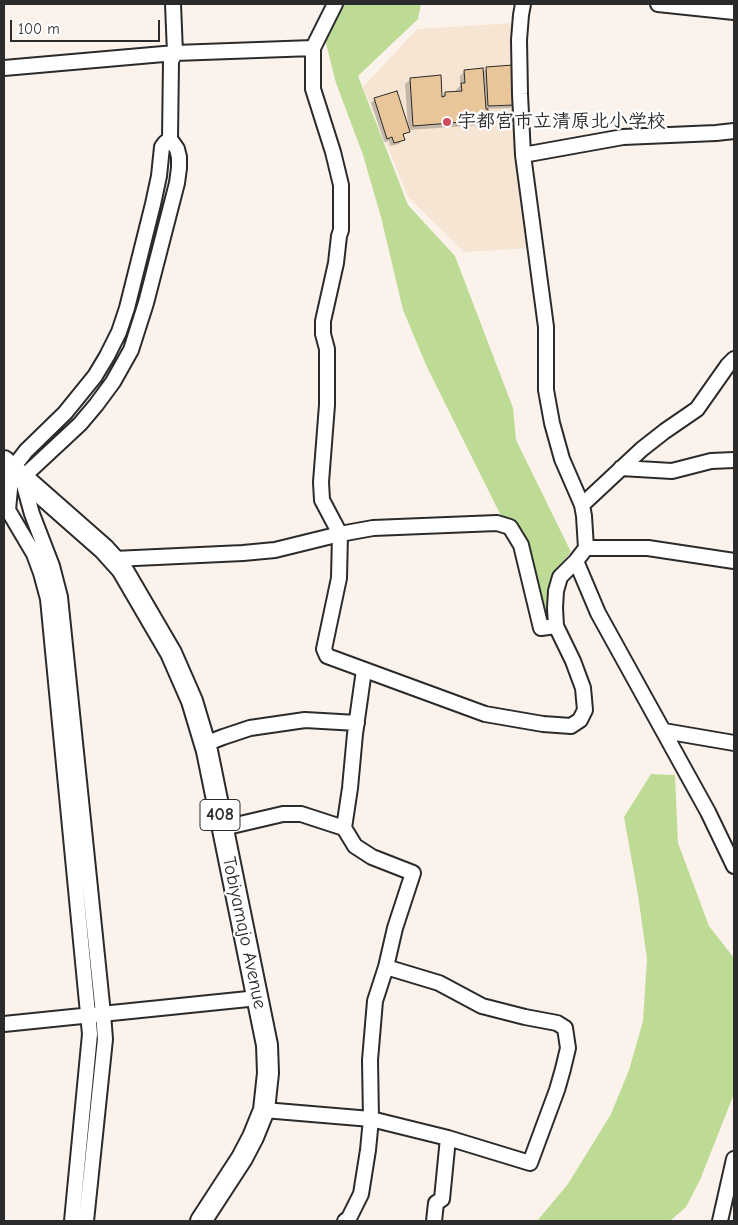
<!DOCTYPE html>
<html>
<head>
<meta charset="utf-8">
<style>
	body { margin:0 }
	#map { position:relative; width:738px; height:1225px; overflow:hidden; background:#fbf3eb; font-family:"Comic Neue",sans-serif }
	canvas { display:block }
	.frame { position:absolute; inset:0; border:5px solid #2b2b2b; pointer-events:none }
	.scale { position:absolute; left:10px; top:20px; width:150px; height:22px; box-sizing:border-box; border:2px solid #2b2b2b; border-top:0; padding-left:6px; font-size:15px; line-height:18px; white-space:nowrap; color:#2b2b2b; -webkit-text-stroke:4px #fff; paint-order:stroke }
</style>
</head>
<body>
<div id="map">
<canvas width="738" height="1225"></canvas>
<div class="frame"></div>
<div class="scale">100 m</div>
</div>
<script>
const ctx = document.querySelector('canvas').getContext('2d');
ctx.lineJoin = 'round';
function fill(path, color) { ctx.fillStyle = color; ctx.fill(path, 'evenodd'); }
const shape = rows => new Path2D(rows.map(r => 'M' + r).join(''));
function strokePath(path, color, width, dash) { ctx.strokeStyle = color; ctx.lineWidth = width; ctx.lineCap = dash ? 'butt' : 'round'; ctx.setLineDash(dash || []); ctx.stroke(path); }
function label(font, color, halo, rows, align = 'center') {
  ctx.font = font + ' "Comic Neue","Klee One",sans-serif'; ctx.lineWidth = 4.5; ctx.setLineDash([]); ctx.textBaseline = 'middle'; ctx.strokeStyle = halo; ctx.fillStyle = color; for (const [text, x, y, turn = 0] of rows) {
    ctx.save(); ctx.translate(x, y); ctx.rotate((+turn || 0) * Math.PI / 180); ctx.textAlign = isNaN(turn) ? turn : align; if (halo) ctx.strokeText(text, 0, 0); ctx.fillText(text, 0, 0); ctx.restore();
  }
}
const built = shape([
	[514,23,530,248,464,252,408,197,363,87,417,29]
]);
const green = shape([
	[325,4,421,4,418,19,358,76,408,205,455,256,513,408,516,440,571,552,551,575,546,616,512,538,427,367,403,310,381,217,363,155,336,83,325,39],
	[651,774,675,775,678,843,709,926,734,958,734,1090,732,1099,700,1180,686,1207,670,1221,537,1221,568,1184,611,1114,629,1070,643,1021,647,959,638,895,624,817]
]);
const shadow = shape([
	[487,68,514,104,510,108,486,109,487,120,482,125,408,130,408,132,402,136,403,140,399,144,390,146,389,141,384,142,371,103,375,99,408,128,405,84,411,79,441,97,445,93,457,92,456,90,460,86,460,76,465,71,482,73]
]);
const building = shape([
	[513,65,515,105,488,106,486,67,513,65],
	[483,68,486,109,488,109,488,120,413,126,410,78,441,75,442,97,445,96,445,92,462,91,461,83,465,83,464,70,483,68],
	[397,91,410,132,403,134,405,140,394,143,392,137,387,139,374,98,397,91]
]);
const minor = shape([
	[335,4,313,48,313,89,333,152,341,185,341,230,339,236,336,263,323,321,323,334,327,349,327,405,321,482,322,500,340,534,339,578,324,649,327,656,485,714,543,724,571,726,580,720,585,710,583,688,573,661,556,626,555,608,556,591,560,577,576,561,586,548,584,516,582,505,562,459,552,423,546,390,546,327,523,155,520,94,519,40,521,15,523,4],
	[658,4,734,12],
	[4,68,175,53,313,48],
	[523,155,623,137,716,133,734,131],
	[621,468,672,471,711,461,734,460],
	[582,505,642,449,665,431,697,409,728,365,734,359],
	[586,548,648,548,734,561],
	[114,559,243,553,275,550,340,534,373,528,497,523,510,527,521,545,541,628,556,626],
	[576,561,598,613,708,812,734,866],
	[664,731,734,743],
	[205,744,223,737,250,728,305,720,357,723],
	[223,828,283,814,301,814,344,828],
	[4,1024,258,998],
	[264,1110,371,1119,448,1138,530,1163,557,1090,563,1069,568,1048,565,1028,557,1023,525,1017,482,1006,439,983,386,967],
	[72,1221,90,1034,48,599,41,573,34,554,8,510,11,478,12,469,26,451,65,413,95,376,107,356,119,332,127,308,153,204,159,176,162,147,165,143,170,139],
	[86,1221,105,1039,103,1014,60,597,52,566,32,514,22,478,80,424,96,405,113,382,131,350,146,303,177,183,179,168,179,157,177,149,170,139,171,61,175,53,173,4],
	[345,1221,349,1218,361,1194,368,1150,371,1119,370,1060,375,1001,386,967,395,928,413,873,372,857,355,846,344,828,350,788,355,734,364,670],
	[434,1221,436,1203,442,1199,448,1138],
	[720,1221,734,1159]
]);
const highway = shape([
	[4,461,104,549,122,569,171,653,192,701,207,751,267,1045,268,1073,264,1110,253,1137,242,1158,201,1221]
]);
const markers = [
	[447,122,5,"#d1495b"]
];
const shields = [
	[220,815,40]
];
const shieldNames = [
	["408",220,815]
];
const poiNames = [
	["宇都宮市立清原北小学校",457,122]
];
const streetNames = [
	["Tobiyamajo Avenue",244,933,78]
];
fill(built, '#f6e5d3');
fill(green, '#bddb94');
fill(shadow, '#0003');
fill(building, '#e9c59a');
strokePath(building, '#2b2b2b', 1);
strokePath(minor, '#2b2b2b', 18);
strokePath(highway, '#2b2b2b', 24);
strokePath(minor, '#fff', 14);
strokePath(highway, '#fff', 20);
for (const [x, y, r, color] of markers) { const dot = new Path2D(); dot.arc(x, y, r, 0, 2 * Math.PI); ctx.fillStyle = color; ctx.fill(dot); strokePath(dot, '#fff', 2); }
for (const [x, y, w] of shields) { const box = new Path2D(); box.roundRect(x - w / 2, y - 15.5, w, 31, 4); ctx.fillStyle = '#fff'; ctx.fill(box); strokePath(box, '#2b2b2b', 1); }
label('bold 18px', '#2b2b2b', null, shieldNames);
label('bold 19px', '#2b2b2b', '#fff', poiNames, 'left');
label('19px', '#2b2b2b', '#fff', streetNames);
</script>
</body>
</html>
